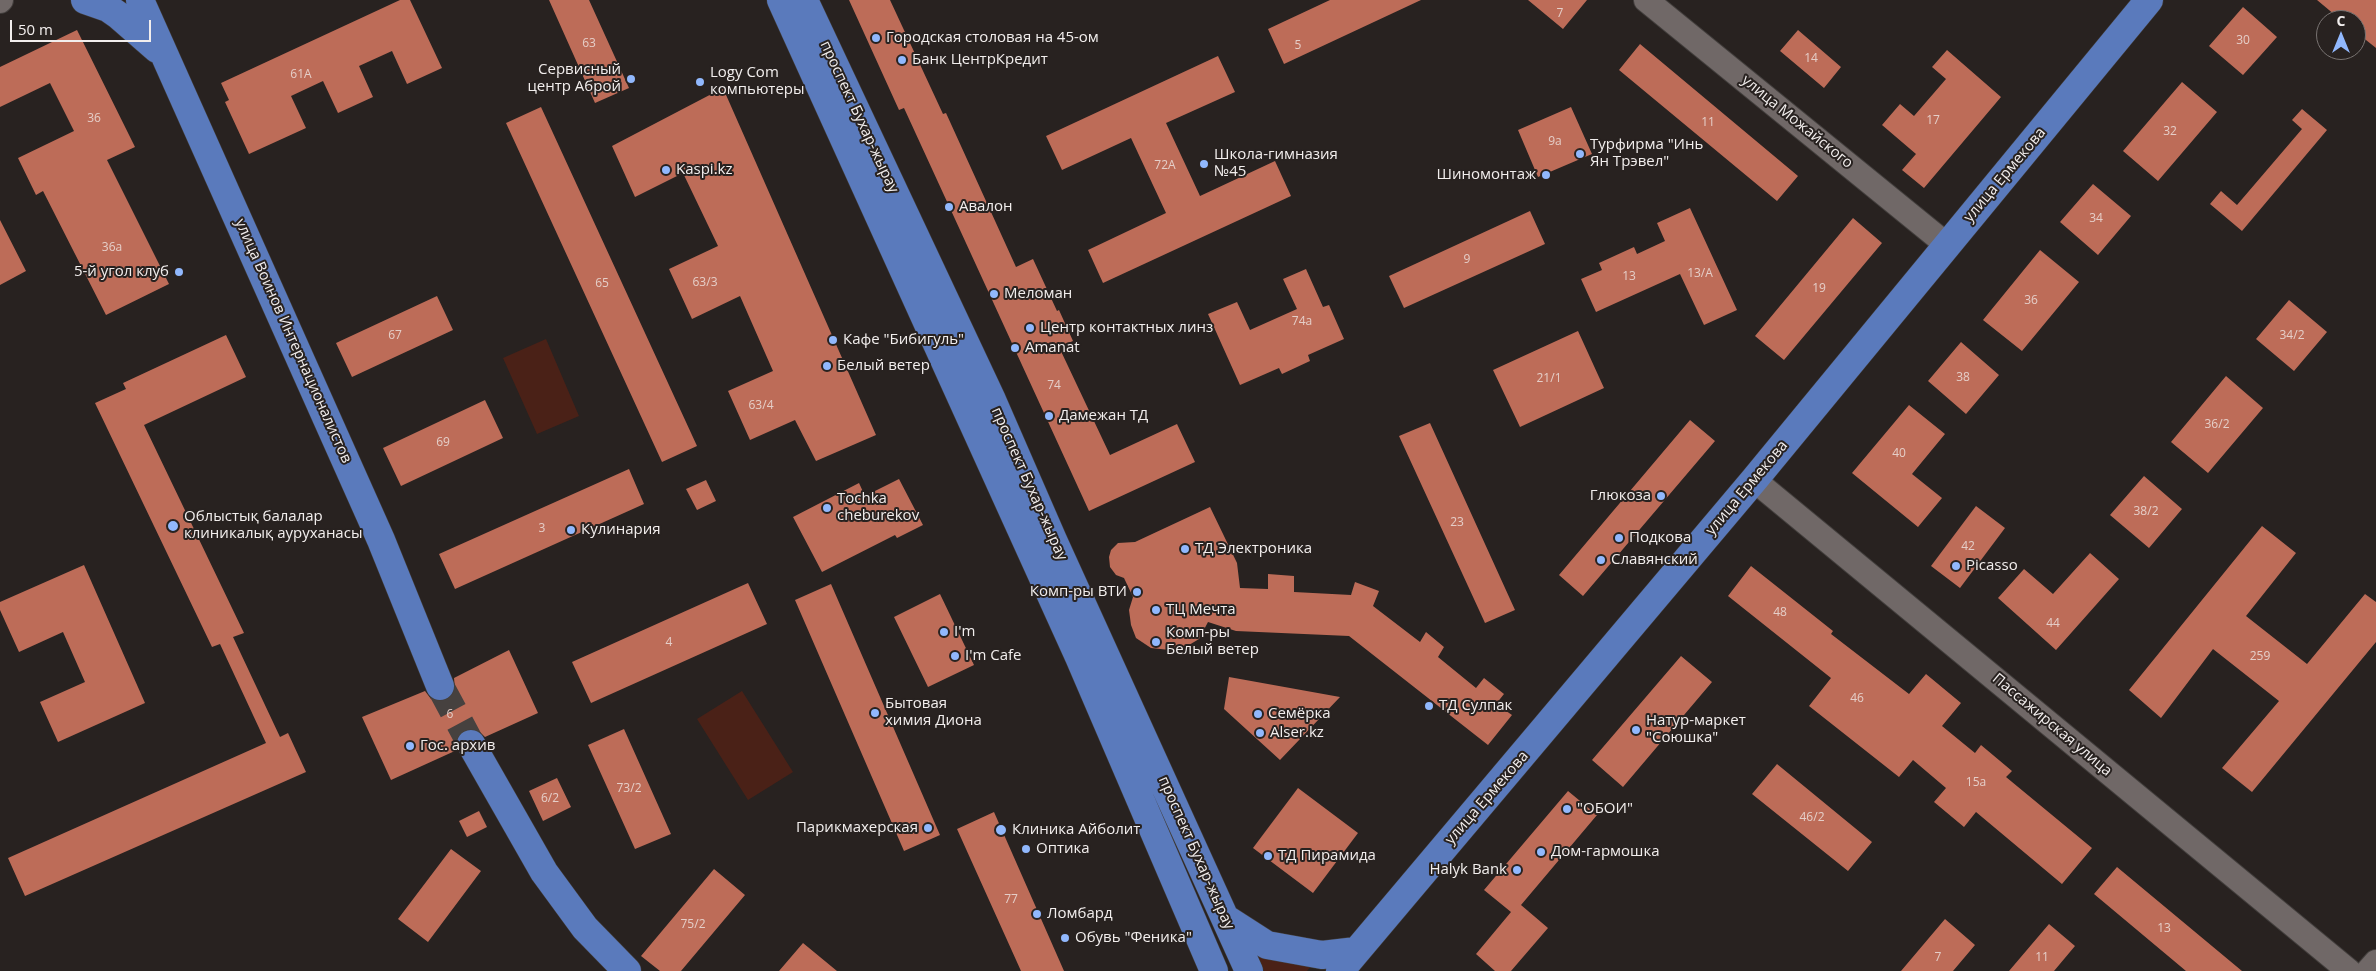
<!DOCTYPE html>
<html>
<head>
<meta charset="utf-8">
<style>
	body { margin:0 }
	#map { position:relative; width:2376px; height:971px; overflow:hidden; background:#282220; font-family:"Open Sans",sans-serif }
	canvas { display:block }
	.north { position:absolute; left:2316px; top:10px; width:50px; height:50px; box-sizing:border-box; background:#282220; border:1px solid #797472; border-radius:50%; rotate:0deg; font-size:14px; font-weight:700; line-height:20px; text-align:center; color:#f2eeed }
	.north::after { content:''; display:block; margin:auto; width:18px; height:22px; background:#91b8fd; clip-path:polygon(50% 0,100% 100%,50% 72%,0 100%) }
	.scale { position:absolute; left:10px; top:20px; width:141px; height:22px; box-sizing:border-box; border:2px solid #f2eeed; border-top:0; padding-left:6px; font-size:15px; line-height:18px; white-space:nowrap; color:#f2eeed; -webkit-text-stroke:4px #282220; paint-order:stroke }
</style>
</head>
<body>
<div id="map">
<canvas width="2376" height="971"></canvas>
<div class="north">С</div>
<div class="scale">50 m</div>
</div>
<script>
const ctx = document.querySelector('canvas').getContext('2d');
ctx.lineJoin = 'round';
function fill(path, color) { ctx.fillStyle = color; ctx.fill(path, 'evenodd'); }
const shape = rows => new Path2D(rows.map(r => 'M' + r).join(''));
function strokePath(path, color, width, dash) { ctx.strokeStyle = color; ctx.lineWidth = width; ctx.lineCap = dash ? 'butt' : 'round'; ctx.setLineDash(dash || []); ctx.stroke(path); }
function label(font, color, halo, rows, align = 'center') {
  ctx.font = font + ' "Open Sans",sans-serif'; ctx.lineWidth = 4; ctx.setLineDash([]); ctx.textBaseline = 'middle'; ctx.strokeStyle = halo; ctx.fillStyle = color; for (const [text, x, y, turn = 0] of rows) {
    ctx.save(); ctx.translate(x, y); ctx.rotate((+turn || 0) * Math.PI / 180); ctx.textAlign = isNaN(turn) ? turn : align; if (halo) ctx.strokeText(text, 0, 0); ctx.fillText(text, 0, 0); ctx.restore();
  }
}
const green = shape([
	[546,339,579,416,537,434,503,358],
	[742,691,793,772,748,800,697,719],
	[1256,950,1312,965,1307,971,1264,971]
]);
const building = shape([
	[400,0,410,0,442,68,407,84,392,51,359,66,373,97,338,113,323,81,291,96,306,128,249,154,225,102,229,100,221,83],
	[549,0,589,0,629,88,595,103],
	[849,0,890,0,943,114,946,113,1016,267,1033,259,1057,311,1059,310,1073,341,1059,347,1110,455,1177,424,1195,462,1089,511,904,108,899,110],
	[1330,0,1421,0,1284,64,1268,29],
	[1528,0,1587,0,1563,29],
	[2317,0,2376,0,2376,48,2356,32,2356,20,2341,20],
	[2243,7,2277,37,2243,75,2209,46],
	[77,30,135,147,107,160,169,284,106,315,43,191,36,195,18,158,74,131,50,83,0,107,0,67],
	[1798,30,1841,67,1824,88,1780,51],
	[1640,44,1798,176,1777,201,1619,70],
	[1947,50,2001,97,1924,188,1902,170,1916,154,1882,125,1900,104,1914,116,1946,79,1932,67],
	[1218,56,1235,92,1166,123,1200,196,1275,161,1291,196,1103,283,1088,250,1166,213,1131,138,1062,170,1046,136],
	[2182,82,2217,112,2158,181,2123,151],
	[723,88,876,435,816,461,795,420,750,440,728,391,773,371,740,296,692,319,669,269,718,246,683,173,635,197,612,146],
	[541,107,697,446,662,462,506,123],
	[1571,107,1592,154,1538,177,1518,130],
	[2302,109,2327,130,2242,231,2210,204,2221,191,2237,205,2302,129,2292,120],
	[2093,184,2131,216,2098,255,2060,222],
	[1690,208,1737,310,1704,325,1680,274,1596,312,1581,279,1602,270,1599,263,1634,247,1637,254,1665,241,1657,223],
	[1530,211,1545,244,1404,308,1389,276],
	[1853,218,1882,243,1784,360,1755,336],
	[0,220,26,271,0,285],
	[2040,250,2079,282,2022,351,1983,320],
	[1306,269,1323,307,1329,305,1344,339,1308,355,1310,361,1282,374,1279,368,1240,385,1208,314,1237,302,1250,330,1297,309,1283,279],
	[437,296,453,330,352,377,336,343],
	[2289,300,2327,332,2294,371,2256,339],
	[1578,331,1604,388,1520,427,1493,370],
	[226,335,246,377,144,425,244,633,233,637,280,737,288,733,306,772,25,896,8,858,266,743,220,644,212,647,95,403,126,389,123,383],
	[1961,342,1999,375,1966,414,1928,381],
	[2226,376,2263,408,2208,473,2171,442],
	[485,400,503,438,401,486,383,448],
	[1909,405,1945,434,1912,474,1942,498,1918,527,1852,473],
	[1690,420,1715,441,1583,596,1559,575],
	[1430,423,1515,610,1485,623,1399,436],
	[629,469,644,504,455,589,439,554],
	[2144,476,2182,509,2149,548,2110,515],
	[899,479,923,525,897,538,895,535,822,572,793,517,859,483,865,496],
	[706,480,716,501,697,510,686,489],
	[1976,506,2005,528,1960,588,1931,566],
	[1210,507,1237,563,1240,588,1268,589,1268,574,1294,576,1294,592,1351,595,1355,582,1379,591,1373,606,1420,642,1426,632,1444,647,1438,657,1476,688,1484,678,1504,694,1496,704,1512,715,1488,745,1349,636,1236,631,1208,622,1199,639,1179,651,1151,648,1136,638,1131,625,1129,610,1133,597,1124,578,1116,575,1110,567,1109,557,1111,550,1118,543,1135,542],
	[2262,526,2296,553,2246,616,2307,664,2365,594,2376,602,2376,642,2252,792,2222,768,2279,701,2213,649,2161,718,2129,690],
	[2090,553,2119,579,2056,650,1998,598,2024,569,2053,594],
	[84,565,145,703,58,742,40,702,85,682,63,632,19,652,0,610,0,602],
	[1751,566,1833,631,1831,634,1909,694,1926,674,1961,703,1942,726,1975,753,1981,745,2012,771,2006,777,2092,848,2062,884,1976,812,1964,827,1934,802,1946,788,1913,760,1899,777,1809,706,1831,678,1728,596],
	[748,583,767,624,591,703,572,662],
	[831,584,940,835,904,851,795,600],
	[940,594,974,665,928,687,894,617],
	[509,650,538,713,485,737,478,730,472,728,464,730,457,737,455,743,457,750,391,780,362,717,425,691,431,699,438,701,446,700,453,695,455,689,454,678],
	[1681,656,1712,682,1623,787,1592,760],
	[1229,677,1340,697,1280,760,1224,709],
	[624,729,671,834,635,849,588,745],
	[1777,764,1872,842,1848,871,1752,794],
	[557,778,571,807,543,821,529,791],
	[1298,788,1358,833,1313,893,1253,848],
	[1568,791,1597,815,1521,905,1548,928,1511,971,1495,971,1476,954,1511,912,1484,890],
	[479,811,487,827,467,837,459,821],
	[994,812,1064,971,1021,971,957,829],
	[451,849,481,871,428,942,398,919],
	[2117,867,2242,971,2186,971,2094,894],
	[714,869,745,895,681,971,660,971,641,956],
	[1945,919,1975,945,1953,971,1901,971],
	[2049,924,2075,946,2054,971,2009,971],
	[803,943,837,971,779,971]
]);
const majorTunnel = shape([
	[440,686,471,744]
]);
const minor = shape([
	[1646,0,1947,245],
	[0,1,1,0],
	[1754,480,2349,971],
	[2368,971,2376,962]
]);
const major = shape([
	[85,0,108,8,118,15,157,49],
	[140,0,381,540,440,686],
	[781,0,1079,657,1214,971],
	[804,0,992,400,1053,540,1249,971],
	[471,744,544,872,585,928,627,971],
	[1225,918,1267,945,1322,955,1356,951],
	[1340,971,1754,480,2149,0]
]);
const markers = [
	[876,38,5,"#91b8fd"],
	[902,60,5,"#91b8fd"],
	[631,79,5,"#91b8fd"],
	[700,82,5,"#91b8fd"],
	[1580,154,5,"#91b8fd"],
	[1204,164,5,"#91b8fd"],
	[666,170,5,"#91b8fd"],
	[1546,175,5,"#91b8fd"],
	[949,207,5,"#91b8fd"],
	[179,272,5,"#91b8fd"],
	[994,294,5,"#91b8fd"],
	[1030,328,5,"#91b8fd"],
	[833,340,5,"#91b8fd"],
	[1015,348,5,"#91b8fd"],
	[827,366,5,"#91b8fd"],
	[1049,416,5,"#91b8fd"],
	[1661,496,5,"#91b8fd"],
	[827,508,5,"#91b8fd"],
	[173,526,6,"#91b8fd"],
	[571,530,5,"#91b8fd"],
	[1619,538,5,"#91b8fd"],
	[1185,549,5,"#91b8fd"],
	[1601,560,5,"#91b8fd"],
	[1956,566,5,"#91b8fd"],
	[1137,592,5,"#91b8fd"],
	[1156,610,5,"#91b8fd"],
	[944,632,5,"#91b8fd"],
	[1156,642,5,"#91b8fd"],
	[955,656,5,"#91b8fd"],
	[1429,706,5,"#91b8fd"],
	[875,713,5,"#91b8fd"],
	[1258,714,5,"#91b8fd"],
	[1636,730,5,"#91b8fd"],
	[1260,733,5,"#91b8fd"],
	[410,746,5,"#91b8fd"],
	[1567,809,5,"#91b8fd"],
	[928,828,5,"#91b8fd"],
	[1001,830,6,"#91b8fd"],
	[1026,849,5,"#91b8fd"],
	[1541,852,5,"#91b8fd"],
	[1268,856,5,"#91b8fd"],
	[1517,870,5,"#91b8fd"],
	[1037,914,5,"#91b8fd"],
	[1065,938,5,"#91b8fd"]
];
const numberNames = [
	["7",1560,14],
	["30",2243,41],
	["63",589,44],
	["5",1298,46],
	["14",1811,59],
	["61А",301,75],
	["36",94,119],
	["17",1933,121],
	["11",1708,123],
	["32",2170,132],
	["9а",1555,142],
	["72А",1165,166],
	["34",2096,219],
	["36а",112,248],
	["9",1467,260],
	["13/А",1700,274],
	["13",1629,277],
	["63/3",705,283],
	["65",602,284],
	["19",1819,289],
	["36",2031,301],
	["74а",1302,322],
	["67",395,336],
	["34/2",2292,336],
	["38",1963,378],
	["21/1",1549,379],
	["74",1054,386],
	["63/4",761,406],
	["36/2",2217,425],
	["69",443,443],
	["40",1899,454],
	["38/2",2146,512],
	["23",1457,523],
	["3",542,529],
	["42",1968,547],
	["48",1780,613],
	["44",2053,624],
	["4",669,643],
	["259",2260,657],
	["46",1857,699],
	["6",450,715],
	["15а",1976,783],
	["73/2",629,789],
	["6/2",550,799],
	["46/2",1812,818],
	["77",1011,900],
	["75/2",693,925],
	["13",2164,929],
	["7",1938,958],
	["11",2042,958]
];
const poiNames = [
	["Городская столовая на 45-ом",886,38],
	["Банк ЦентрКредит",912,60],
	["Сервисный",621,70,"right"],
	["центр Аброй",621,87,"right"],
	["Logy Com",710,73],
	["компьютеры",710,90],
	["Турфирма \"Инь",1590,145],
	["Ян Трэвел\"",1590,162],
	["Школа-гимназия",1214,155],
	["№45",1214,172],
	["Kaspi.kz",676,170],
	["Шиномонтаж",1536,175,"right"],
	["Авалон",959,207],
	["5-й угол клуб",169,272,"right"],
	["Меломан",1004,294],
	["Центр контактных линз",1040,328],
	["Кафе \"Бибигуль\"",843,340],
	["Amanat",1025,348],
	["Белый ветер",837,366],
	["Дамежан ТД",1059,416],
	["Глюкоза",1651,496,"right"],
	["Tochka",837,499],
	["cheburekov",837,516],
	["Облыстық балалар",184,517],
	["клиникалық ауруханасы",184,534],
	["Кулинария",581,530],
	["Подкова",1629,538],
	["ТД Электроника",1195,549],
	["Славянский",1611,560],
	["Picasso",1966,566],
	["Комп-ры ВТИ",1127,592,"right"],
	["ТЦ Мечта",1166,610],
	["I'm",954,632],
	["Комп-ры",1166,633],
	["Белый ветер",1166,650],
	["I'm Cafe",965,656],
	["Бытовая",885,704],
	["химия Диона",885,721],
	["ТД Сулпак",1439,706],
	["Семёрка",1268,714],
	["Натур-маркет",1646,721],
	["\"Союшка\"",1646,738],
	["Alser.kz",1270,733],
	["Гос. архив",420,746],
	["\"ОБОИ\"",1577,809],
	["Парикмахерская",918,828,"right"],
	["Клиника Айболит",1012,830],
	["Оптика",1036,849],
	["Дом-гармошка",1551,852],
	["ТД Пирамида",1278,856],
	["Halyk Bank",1507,870,"right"],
	["Ломбард",1047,914],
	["Обувь \"Феника\"",1075,938]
];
const streetNames = [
	["проспект Бухар-жырау",859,117,65],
	["улица Можайского",1797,122,39],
	["улица Ермекова",2005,175,-50],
	["улица Воинов Интернационалистов",293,341,66],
	["проспект Бухар-жырау",1029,484,66],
	["улица Ермекова",1747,488,-50],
	["Пассажирская улица",2052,725,40],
	["улица Ермекова",1487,798,-49],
	["проспект Бухар-жырау",1196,853,66]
];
fill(green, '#4a2117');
fill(building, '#bd6c58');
strokePath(majorTunnel, '#46413f', 28, [28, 14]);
strokePath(minor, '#423e3c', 26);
strokePath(major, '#423e3c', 29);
strokePath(minor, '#706867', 24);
strokePath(major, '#5a7abc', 28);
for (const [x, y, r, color] of markers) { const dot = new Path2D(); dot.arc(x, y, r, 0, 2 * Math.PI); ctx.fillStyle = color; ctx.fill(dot); strokePath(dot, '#282220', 2); }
label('12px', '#e5cec8', null, numberNames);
label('15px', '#f2eeed', '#282220', poiNames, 'left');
label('15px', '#f2eeed', '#282220', streetNames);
</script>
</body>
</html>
